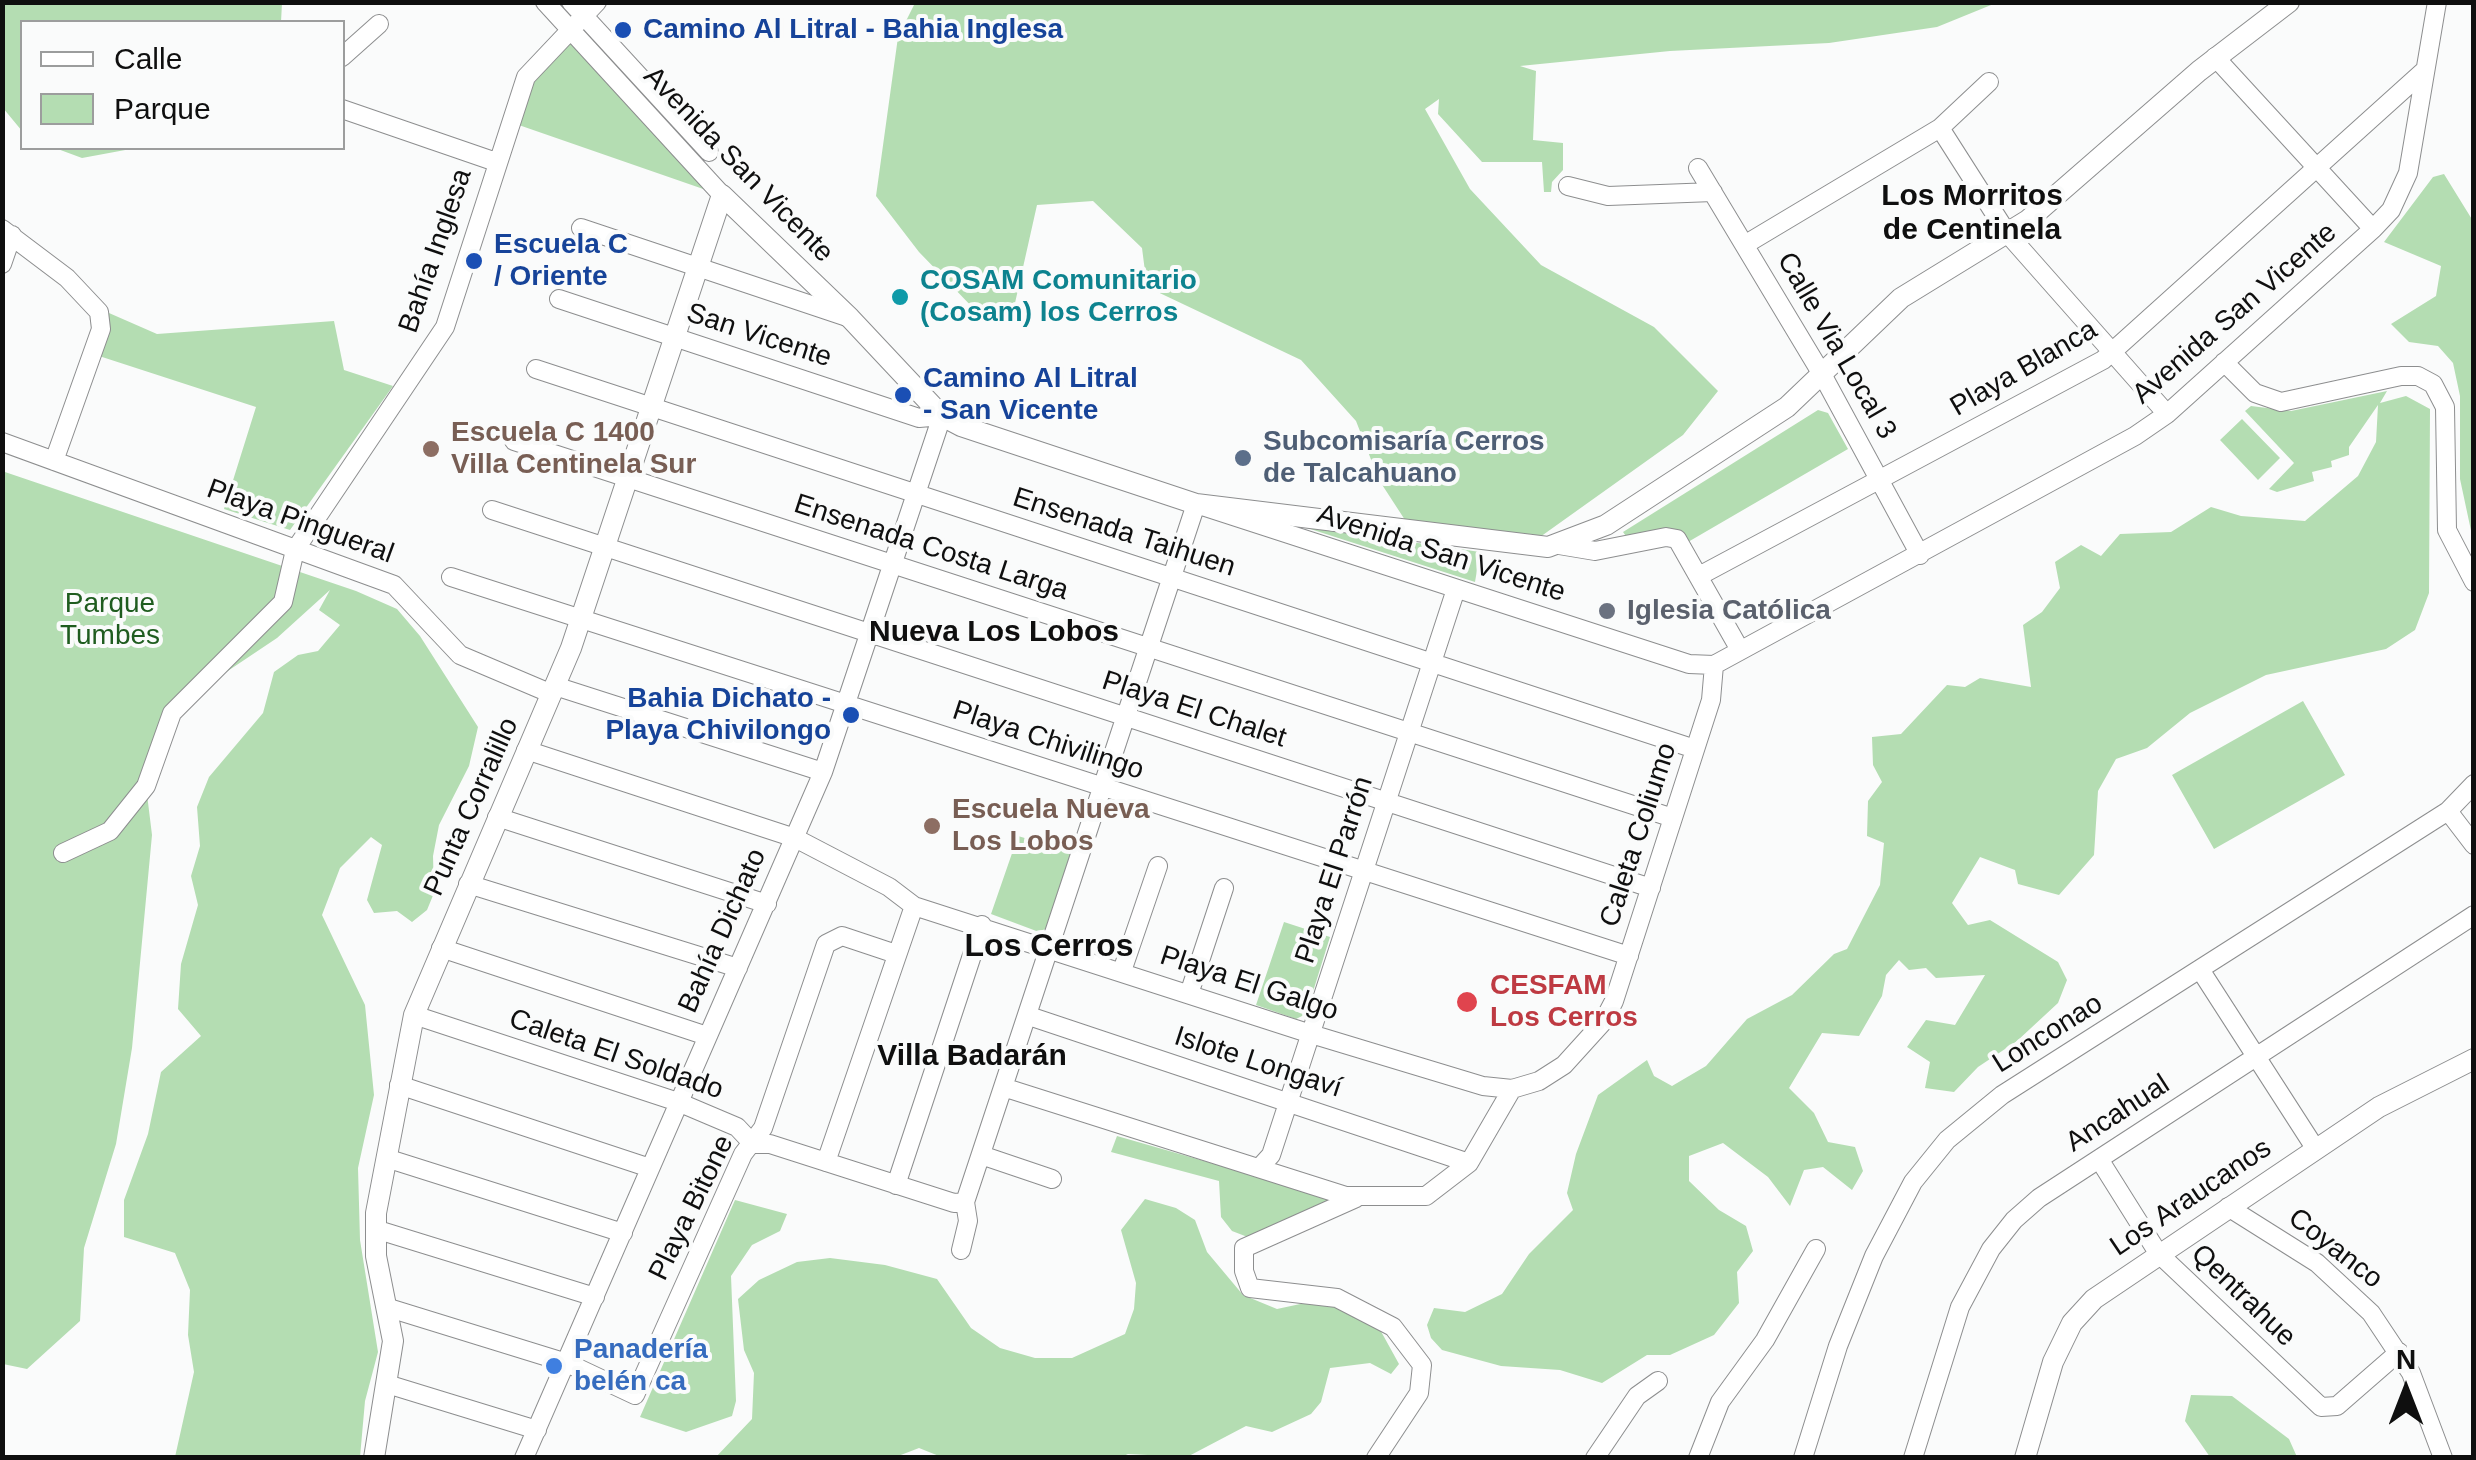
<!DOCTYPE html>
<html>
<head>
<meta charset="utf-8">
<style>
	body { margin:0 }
	#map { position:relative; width:2476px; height:1460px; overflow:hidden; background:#fafbfb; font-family:Arial,sans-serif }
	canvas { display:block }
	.frame { position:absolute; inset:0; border:5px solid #0f0f0f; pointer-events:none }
	.legend { position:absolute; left:20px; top:20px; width:325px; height:130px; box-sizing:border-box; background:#fafbfb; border:2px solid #9c9d9d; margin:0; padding:12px 18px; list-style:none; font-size:30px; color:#0f0f0f }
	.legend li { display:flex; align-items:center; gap:20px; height:50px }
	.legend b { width:50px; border:2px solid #9c9d9d }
	.north { position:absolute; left:2356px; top:1340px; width:100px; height:100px; -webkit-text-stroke:8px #fafbfb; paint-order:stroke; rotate:0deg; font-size:28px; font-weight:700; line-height:40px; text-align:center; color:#0f0f0f }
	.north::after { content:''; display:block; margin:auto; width:35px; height:45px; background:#0f0f0f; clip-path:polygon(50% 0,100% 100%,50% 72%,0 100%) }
</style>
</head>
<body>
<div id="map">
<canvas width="2476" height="1460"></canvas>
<div class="frame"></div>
<ul class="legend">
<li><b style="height:12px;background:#fff"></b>Calle</li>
<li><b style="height:28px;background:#b4ddb2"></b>Parque</li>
</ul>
<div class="north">N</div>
</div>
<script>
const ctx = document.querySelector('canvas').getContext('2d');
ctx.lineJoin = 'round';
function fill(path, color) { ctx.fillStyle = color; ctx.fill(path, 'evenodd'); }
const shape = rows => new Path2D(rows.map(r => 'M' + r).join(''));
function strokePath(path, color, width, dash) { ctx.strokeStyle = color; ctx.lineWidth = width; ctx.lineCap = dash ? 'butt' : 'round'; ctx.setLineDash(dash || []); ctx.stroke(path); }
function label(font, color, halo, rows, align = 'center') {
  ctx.font = font + ' Arial,sans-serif'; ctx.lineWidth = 8; ctx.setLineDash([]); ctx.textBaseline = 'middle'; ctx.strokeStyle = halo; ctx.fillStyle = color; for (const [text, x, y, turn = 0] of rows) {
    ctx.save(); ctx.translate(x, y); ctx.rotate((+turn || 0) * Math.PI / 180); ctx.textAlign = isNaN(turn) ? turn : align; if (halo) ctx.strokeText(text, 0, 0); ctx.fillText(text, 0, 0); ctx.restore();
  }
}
const green = shape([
	[2,3,3,2,282,3,281,22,22,22,22,131,3,108],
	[915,3,1996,3,1937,27,1829,43,1670,51,1520,66,1536,71,1533,140,1563,143,1563,170,1552,182,1551,192,1544,192,1542,162,1482,162,1438,114,1439,99,1425,109,1470,189,1541,265,1654,327,1718,391,1683,435,1526,547,1405,520,1379,480,1356,421,1301,360,1147,287,1142,248,1093,201,1037,205,1015,303,977,312,919,252,876,196,898,37],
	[568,37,709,191,513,123,521,95],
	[55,148,136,148,82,158],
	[2444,174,2473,221,2473,540,2460,479,2460,396,2453,363,2438,346,2409,342,2391,324,2436,296,2441,266,2384,242,2433,177],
	[109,313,157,334,334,321,344,370,393,386,290,530,224,509,256,407,96,355],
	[2387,391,2380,403,2406,396,2430,409,2429,593,2415,630,2386,649,2266,675,2190,713,2147,748,2116,759,2098,791,2094,855,2059,895,2018,884,2015,870,1980,857,1952,903,1968,925,1990,920,2058,962,2067,980,2058,1003,2017,1041,1978,1067,1954,1092,1925,1088,1930,1062,1907,1047,1926,1020,1955,1025,1985,975,1936,978,1926,968,1909,970,1899,960,1886,975,1882,996,1859,1036,1822,1033,1789,1088,1814,1113,1828,1142,1855,1147,1863,1171,1852,1190,1823,1167,1804,1170,1790,1206,1768,1177,1723,1143,1689,1156,1689,1181,1719,1210,1746,1226,1753,1251,1737,1272,1739,1303,1714,1335,1670,1355,1647,1355,1602,1383,1560,1370,1501,1366,1442,1350,1431,1338,1427,1325,1434,1308,1465,1312,1502,1294,1529,1254,1573,1210,1567,1193,1576,1154,1598,1095,1647,1060,1654,1076,1672,1086,1706,1066,1747,1019,1792,995,1834,954,1847,949,1880,885,1884,843,1867,836,1868,801,1882,782,1873,765,1872,737,1901,734,1947,685,1965,687,1980,678,2031,687,2023,625,2042,612,2060,588,2055,562,2081,545,2101,556,2120,534,2171,532,2211,507,2241,516,2305,521,2358,476,2376,442,2378,405,2349,447,2349,455,2331,461,2332,467,2312,472,2314,481,2277,492,2269,489,2294,463,2245,411,2251,406,2291,411],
	[1818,410,1828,413,1848,449,1688,542,1628,539,1623,532],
	[2242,419,2280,458,2258,480,2220,440],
	[2,471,356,591,397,609,420,636,478,727,469,766,439,825,433,856,434,893,427,910,412,922,397,911,374,913,367,900,382,845,371,837,340,868,322,915,365,1005,374,1095,358,1168,360,1240,378,1352,365,1401,360,1457,175,1457,194,1372,188,1335,190,1290,175,1253,124,1237,124,1200,148,1134,161,1072,201,1036,178,1009,181,964,198,905,191,876,200,846,197,807,209,777,263,713,274,672,298,655,318,651,340,625,319,610,330,590,277,638,168,711,146,786,152,835,132,1048,116,1144,84,1248,80,1321,27,1369,3,1364],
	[1301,526,1480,552,1475,582],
	[2303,701,2345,775,2214,849,2172,775],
	[1018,836,1072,852,1047,928,1039,932,991,914],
	[1284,922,1330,937,1306,1014,1296,1019,1256,1005],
	[1117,1136,1326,1196,1327,1205,1252,1238,1245,1236,1232,1231,1221,1217,1219,1181,1111,1152],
	[1145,1199,1176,1208,1195,1220,1207,1252,1243,1295,1277,1309,1342,1295,1378,1326,1399,1364,1391,1374,1370,1363,1330,1368,1321,1402,1311,1414,1272,1432,1246,1426,1187,1457,1128,1454,1119,1458,944,1458,919,1448,893,1458,715,1458,752,1419,754,1373,744,1350,738,1299,759,1280,797,1262,830,1258,885,1265,937,1279,971,1328,1000,1348,1035,1358,1072,1358,1125,1334,1134,1309,1136,1283,1121,1230],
	[735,1200,787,1214,780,1231,752,1245,731,1276,736,1401,732,1416,686,1432,640,1417],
	[2191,1395,2232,1396,2289,1439,2297,1457,2210,1457,2185,1421]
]);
const minor = shape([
	[545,2,722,195],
	[571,2,709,152],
	[342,57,379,24],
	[2215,57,2373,229],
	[342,109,496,162],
	[1940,128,2007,233,2167,414],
	[1698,168,1823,376,1920,555],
	[1568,186,1608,196,1713,192],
	[581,228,850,318],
	[2,229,67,278,99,312,101,329,54,461],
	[1746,244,1940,128,1989,82],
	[2,264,12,235],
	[559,299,919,418,942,416],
	[2224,362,2255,393,2281,402,2401,376,2418,376,2433,384,2445,407,2447,530,2474,582],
	[536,369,1695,749],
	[514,441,1673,818],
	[2,442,394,585,460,655,552,694],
	[492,510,1651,888],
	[1559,545,1595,551,1666,537,1677,539,1740,650],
	[1699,576,2103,360,2425,70],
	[451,577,1629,956],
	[555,686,823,772],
	[526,750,795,838,889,887,914,906,1311,1034,1483,1086,1512,1089,1539,1081,1564,1065,1603,1022,1614,1001,1711,700,1714,665],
	[2448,811,2474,845],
	[497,817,767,904],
	[63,853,110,831,146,786,172,713,283,602,295,550,445,327,526,77,597,2],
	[468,884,738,968],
	[441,948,707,1036],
	[1122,971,1158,866],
	[2201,971,2315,1148],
	[1189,994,1224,888],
	[414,1015,678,1102,737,1127,753,1144],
	[1029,1016,1469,1163],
	[399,1085,650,1168],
	[1006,1088,1346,1196,1426,1196,1469,1163,1512,1089],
	[753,1144,770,1144,954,1203,965,1202],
	[984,1156,1052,1179],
	[386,1158,623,1233],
	[2099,1159,2158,1253,2321,1407,2337,1406,2399,1352],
	[826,1162,914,906],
	[1261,1166,1271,1155,1456,589],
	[896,1185,982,925],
	[1356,1198,1244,1248,1244,1271,1250,1288,1337,1298,1393,1327,1422,1365,1419,1393,1376,1458],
	[2228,1207,2317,1263,2371,1313,2411,1373,2443,1458],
	[375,1229,595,1297],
	[961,1250,968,1221,965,1202,1196,504,1689,664,1714,665,2135,436,2167,414,2373,229,2391,210,2408,173,2437,2],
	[389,1308,567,1363,635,1395,743,1154,763,1128,826,944,842,936,896,954],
	[387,1384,537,1430],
	[524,1458,823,772,942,416],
	[1595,1458,1637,1396,1658,1381],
	[1698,1458,1720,1402,1765,1340,1816,1249],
	[1803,1458,1838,1346,1874,1256,1913,1182,1947,1140,2002,1095,2448,811,2474,784],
	[1913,1458,1960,1307,1991,1249,2014,1220,2039,1198,2474,915]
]);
const tertiary = shape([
	[374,1458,393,1341,376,1256,376,1213,414,1015,571,648,722,195,850,318,942,416,961,426,1196,504,1548,547,1606,525,1787,407,1901,298,2028,220,2199,71,2289,2],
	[2025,1458,2053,1362,2072,1323,2094,1299,2379,1107,2474,1059]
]);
const markers = [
	[623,30,10,"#1a4fb4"],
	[474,261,10,"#1a4fb4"],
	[900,297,10,"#0f9aa8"],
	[903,395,10,"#1a4fb4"],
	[431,449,10,"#8d6e63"],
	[1243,458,10,"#5c6f8a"],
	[1607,611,10,"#6b7280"],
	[851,715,10,"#1a4fb4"],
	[932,826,10,"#8d6e63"],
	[1467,1002,12,"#e0444e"],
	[554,1366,10,"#3f7fe0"]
];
const transitNames = [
	["Camino Al Litral - Bahia Inglesa",643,30],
	["Escuela C",494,245],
	["/ Oriente",494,277],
	["Camino Al Litral",923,379],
	["- San Vicente",923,411],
	["Bahia Dichato -",831,699,"right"],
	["Playa Chivilongo",831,731,"right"]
];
const streetNames = [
	["Avenida San Vicente",738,165,46],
	["Bahía Inglesa",436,251,-71],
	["Avenida San Vicente",2235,314,-41],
	["San Vicente",759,336,18],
	["Calle Via Local 3",1836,346,60],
	["Playa Blanca",2024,369,-30],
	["Playa Pingueral",300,522,20],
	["Ensenada Taihuen",1124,533,18],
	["Ensenada Costa Larga",931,548,18],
	["Avenida San Vicente",1441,554,18],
	["Playa El Chalet",1194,710,18],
	["Playa Chivilingo",1048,741,18],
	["Punta Corralillo",472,807,-66],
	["Caleta Coliumo",1639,835,-72],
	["Playa El Parrón",1335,870,-72],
	["Bahía Dichato",723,931,-66],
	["Playa El Galgo",1249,984,18],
	["Lonconao",2048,1034,-32],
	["Caleta El Soldado",616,1055,19],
	["Islote Longaví",1258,1063,18],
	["Ancahual",2118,1114,-33],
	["Los Araucanos",2191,1198,-34],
	["Playa Bitone",692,1208,-64],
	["Coyanco",2335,1249,38],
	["Qentrahue",2243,1296,44]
];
const cultureNames = [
	["COSAM Comunitario",920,281],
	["(Cosam) los Cerros",920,313]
];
const educationNames = [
	["Escuela C 1400",451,433],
	["Villa Centinela Sur",451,465],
	["Escuela Nueva",952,810],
	["Los Lobos",952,842]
];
const serviceNames = [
	["Subcomisaría Cerros",1263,442],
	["de Talcahuano",1263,474]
];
const parkNames = [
	["Parque",110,604],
	["Tumbes",110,636]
];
const worshipNames = [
	["Iglesia Católica",1627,611]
];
const healthNames = [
	["CESFAM",1490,986],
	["Los Cerros",1490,1018]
];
const shopNames = [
	["Panadería",574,1350],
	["belén ca",574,1382]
];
const neighbourhoodNames = [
	["Los Morritos",1972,197],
	["de Centinela",1972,231],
	["Nueva Los Lobos",994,633],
	["Villa Badarán",972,1057]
];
const quarterNames = [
	["Los Cerros",1049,947]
];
fill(green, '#b4ddb2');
strokePath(minor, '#8d8e8f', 20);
strokePath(tertiary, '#8d8e8f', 22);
strokePath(minor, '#fff', 18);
strokePath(tertiary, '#fff', 20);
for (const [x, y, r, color] of markers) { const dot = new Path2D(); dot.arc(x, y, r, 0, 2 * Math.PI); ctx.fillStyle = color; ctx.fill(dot); strokePath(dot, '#fafbfb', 4); }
label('bold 28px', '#164399', '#fafbfb', transitNames, 'left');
label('28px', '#0f0f0f', '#fafbfb', streetNames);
label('bold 28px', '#0d838f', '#fafbfb', cultureNames, 'left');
label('bold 28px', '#785e54', '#fafbfb', educationNames, 'left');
label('bold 28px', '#4e5e75', '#fafbfb', serviceNames, 'left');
label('28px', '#1f5c1f', '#fafbfb', parkNames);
label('bold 28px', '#5b616d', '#fafbfb', worshipNames, 'left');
label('bold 28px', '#be3a42', '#fafbfb', healthNames, 'left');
label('bold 28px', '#366cbe', '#fafbfb', shopNames, 'left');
label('bold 30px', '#0f0f0f', '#fafbfb', neighbourhoodNames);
label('bold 32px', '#0f0f0f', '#fafbfb', quarterNames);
</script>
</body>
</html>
